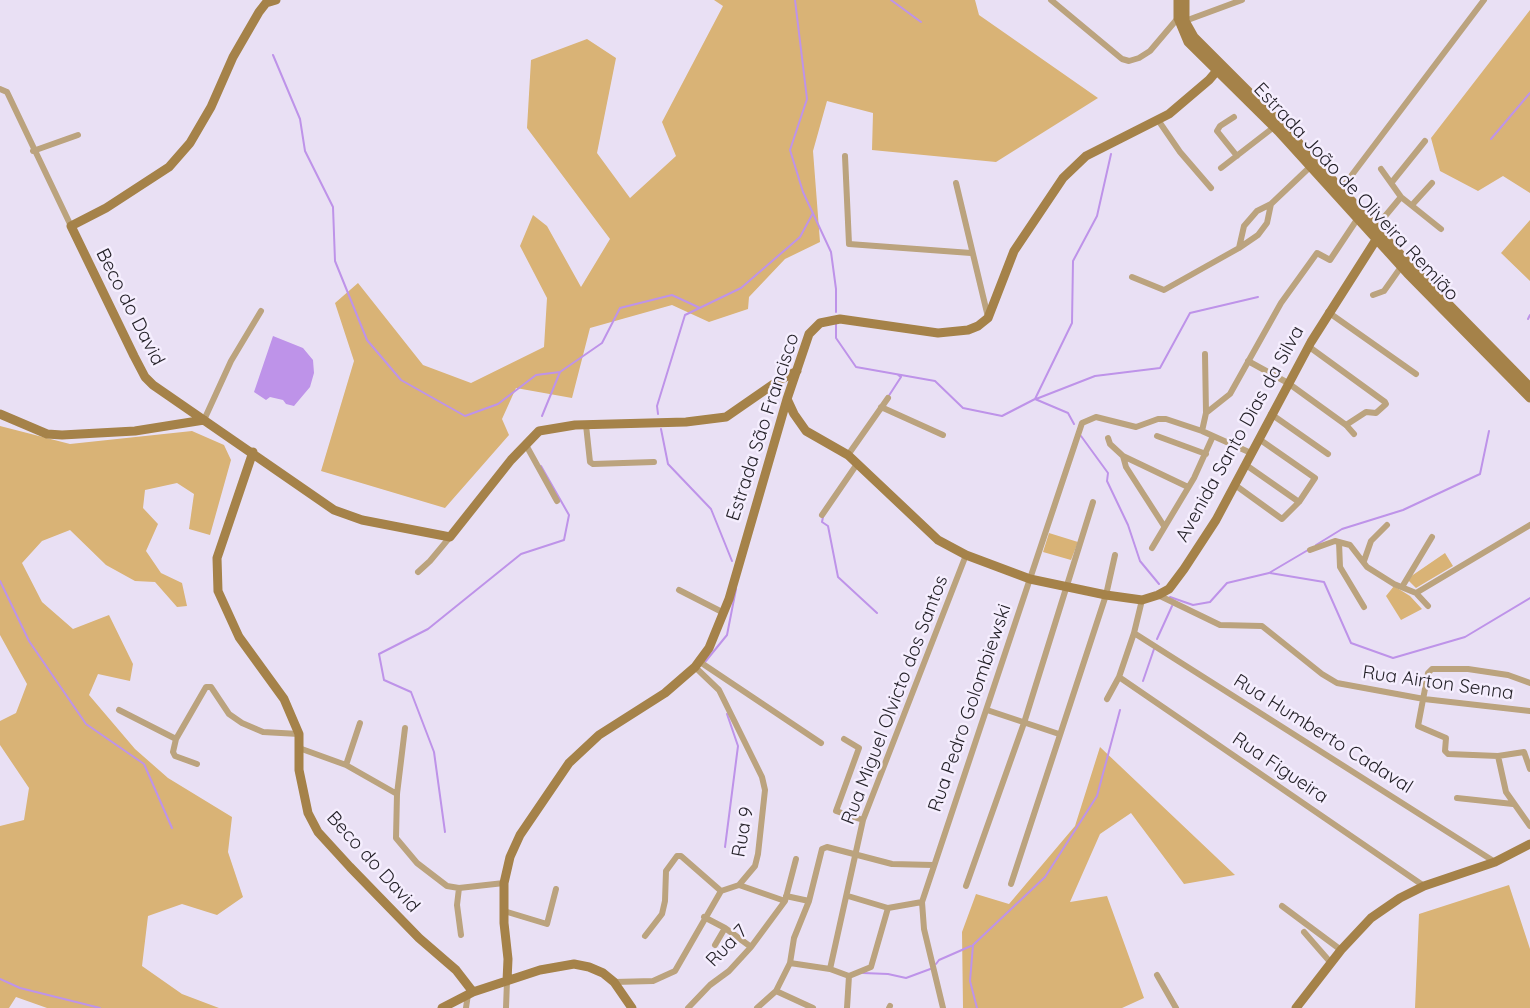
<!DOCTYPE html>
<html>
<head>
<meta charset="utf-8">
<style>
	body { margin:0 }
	canvas { display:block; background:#e9e0f4 }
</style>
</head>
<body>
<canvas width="1530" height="1008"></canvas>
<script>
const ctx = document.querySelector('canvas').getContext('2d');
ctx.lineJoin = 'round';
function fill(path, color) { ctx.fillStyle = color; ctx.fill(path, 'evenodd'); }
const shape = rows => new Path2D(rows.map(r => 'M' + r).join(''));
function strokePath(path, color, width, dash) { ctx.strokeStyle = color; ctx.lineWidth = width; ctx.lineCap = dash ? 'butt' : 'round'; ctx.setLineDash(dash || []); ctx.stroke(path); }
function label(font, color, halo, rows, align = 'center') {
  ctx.font = font + ' Quicksand,sans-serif'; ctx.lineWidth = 5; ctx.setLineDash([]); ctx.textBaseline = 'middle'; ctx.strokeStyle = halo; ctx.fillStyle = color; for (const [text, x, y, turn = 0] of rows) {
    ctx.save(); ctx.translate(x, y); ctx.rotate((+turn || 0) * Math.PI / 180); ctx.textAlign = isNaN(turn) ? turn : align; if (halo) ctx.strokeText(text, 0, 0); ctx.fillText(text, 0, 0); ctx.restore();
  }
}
const green = shape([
	[714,0,975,0,979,15,1098,98,996,162,872,150,873,113,827,101,813,151,820,242,785,259,749,297,748,309,709,322,672,305,590,328,572,398,516,388,502,419,509,435,445,508,321,471,354,361,335,303,358,283,423,365,471,383,544,347,547,298,520,246,533,215,547,226,581,287,610,239,527,128,531,60,587,39,616,58,597,153,630,198,676,156,662,122,723,6],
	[1530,10,1530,193,1503,176,1478,191,1440,171,1431,138],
	[1530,220,1530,281,1501,253],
	[0,426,70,444,192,431,224,445,231,460,210,535,189,529,194,494,177,483,145,490,143,508,158,524,146,551,161,573,182,583,187,606,177,607,155,582,135,581,106,565,70,530,42,541,22,563,42,602,73,629,109,615,133,664,130,681,98,674,89,695,135,749,168,778,232,817,228,852,243,897,217,915,182,904,148,916,142,966,182,994,219,1008,47,1008,16,997,9,1008,0,1008,0,826,24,820,29,788,0,745,0,721,16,713,27,684,0,635],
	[1049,533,1078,542,1071,560,1043,552],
	[1445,553,1453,566,1416,588,1407,579],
	[1394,586,1410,596,1422,609,1401,620,1386,596],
	[1100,747,1235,875,1184,884,1131,813,1100,834,1070,902,1107,896,1144,998,1122,1008,963,1008,962,932,976,894,1009,904,1075,826],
	[1509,885,1530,949,1530,1008,1415,1008,1419,914]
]);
const water = shape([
	[273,336,303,348,313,360,314,373,310,387,294,406,286,404,283,400,270,397,266,400,254,392]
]);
const stream = shape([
	[795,0,807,99,790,150,803,192,831,252,836,289,836,312],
	[891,0,921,22],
	[273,55,300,119,305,151,333,207,335,261,367,340,401,380,465,416,498,404,536,375,560,372],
	[1491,139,1530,93],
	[1528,319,1530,315],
	[836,324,836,338,856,367,935,381,963,408,1002,416,1035,399,1068,413,1074,424],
	[888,397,901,377,898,375],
	[1035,399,1072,323,1073,261,1097,216,1111,154],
	[1036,399,1095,376,1160,368,1190,313,1258,297],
	[658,414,657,406,685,315,741,288,800,237,813,213],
	[542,416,560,372,602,343,620,308,672,295,700,308],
	[661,429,668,464,711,509,732,561],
	[1081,436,1108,473,1107,481,1128,525,1140,561,1159,584],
	[823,517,822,522,828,526,838,577,877,613],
	[1316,545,1342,529,1403,510,1480,474,1489,431],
	[1270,573,1324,582,1351,643,1393,658,1465,637,1530,598],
	[0,581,29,641,86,724,144,764,172,828],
	[1170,597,1193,605,1210,602,1227,583,1269,573,1308,550],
	[1157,639,1172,606],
	[705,662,727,635,736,589],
	[1143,681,1154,649],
	[445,832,434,752,411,692,384,680,379,654,428,629,521,554,564,540,569,515,541,466],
	[725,847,738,746,727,714],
	[936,964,939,960,971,946],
	[863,973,888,974,906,978,933,968],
	[0,979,20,988,100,1008],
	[977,1008,970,981,973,945,1045,877,1097,796,1120,710]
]);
const street = shape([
	[1051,0,1122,59,1129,61,1139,58,1150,51,1178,18],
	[1185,21,1242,0],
	[0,89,7,92,71,226],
	[1234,117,1220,126,1217,131,1237,156],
	[1158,120,1180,152,1211,188],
	[33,151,78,135],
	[845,156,849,244,971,253],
	[1221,168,1274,127],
	[1381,169,1401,197,1441,229],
	[1392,182,1425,141],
	[956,183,988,317],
	[1342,188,1484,0],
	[1412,205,1432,183],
	[1376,227,1401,197],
	[1239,248,1244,226,1257,211,1271,204,1311,166],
	[1132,277,1164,290,1239,248,1258,235,1267,223,1271,204],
	[1373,295,1384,291,1401,267],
	[1328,312,1416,374],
	[1308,346,1385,402,1386,404,1376,413,1366,412,1346,425],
	[1205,354,1206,413],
	[1248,361,1288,383,1346,425,1354,434],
	[881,407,943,435],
	[1271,414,1328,454],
	[204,420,231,361,261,311],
	[586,425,590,462,593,464,654,462],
	[1202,431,1206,413,1230,394,1281,303,1317,253,1330,260,1358,218],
	[1157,436,1206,454],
	[1108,438,1110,444,1123,456,1126,467,1164,526],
	[526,445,557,501],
	[848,455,888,398],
	[1123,456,1188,487],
	[1246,465,1299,502],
	[1235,485,1282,519,1299,502,1315,478,1259,439],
	[822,515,857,464],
	[1339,542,1340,567,1364,607],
	[1152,548,1194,478,1213,436],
	[1310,550,1335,541,1350,545,1367,567,1394,584,1416,593,1428,606],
	[1364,561,1371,541,1387,525],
	[418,572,430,561,450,537],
	[1402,587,1432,537],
	[679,590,724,613],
	[1416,593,1530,525],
	[1158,595,1220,625,1262,626,1322,674,1337,683,1424,699,1530,711],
	[1134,633,1495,862],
	[700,662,821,743],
	[1119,677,1424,886],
	[1530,683,1508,675,1468,669,1432,669,1428,673,1418,726,1446,738,1445,751,1448,754,1498,756,1524,752,1530,769],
	[1107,699,1119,677,1134,633,1142,600],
	[119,710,176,739],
	[987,710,1059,734],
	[405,728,397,794,396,838,417,863,447,886,459,888,504,883],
	[844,739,859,748,836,811,863,820],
	[299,748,346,765,397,794],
	[1498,756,1506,792,1530,826],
	[197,764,175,756,173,752,176,739,206,687,211,687,229,714,242,723,263,732,299,734],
	[346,765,360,723],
	[1457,798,1513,804],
	[1011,884,1106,595,1115,555],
	[739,885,785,901],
	[966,886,1024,723,1093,502],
	[459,888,457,905,461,935],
	[786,896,809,901],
	[848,896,888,908,922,902],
	[1282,906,1341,950],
	[504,911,547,924,556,889],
	[704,917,725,928],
	[1304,932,1331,963],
	[645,936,662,914,665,901,666,871,677,856,681,856,721,891],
	[715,945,725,928,751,947],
	[790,963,830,969,849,976,847,1008],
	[830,969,863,820,966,555],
	[1157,975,1176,1008],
	[849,976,871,967,888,908],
	[614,982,653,981,675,971,721,891,739,885,755,866,758,854,765,790,762,777,719,690,695,667],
	[776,991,813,1008],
	[466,1008,468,994],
	[506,1008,507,981],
	[688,1008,710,985,729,971,751,947,785,901,796,859],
	[757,1008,776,991,790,963,794,938,809,901,822,849,827,847,892,864,933,865],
	[889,1008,890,1006],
	[943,1008,924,929,922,902,1082,423,1096,417,1136,427,1158,419,1166,419,1202,431,1251,453]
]);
const secondary = shape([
	[276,0,266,3,259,12,233,57,211,107,190,143,169,167,106,208,71,226,134,356,145,377,153,385,334,510,362,520,450,537,511,460,539,431,575,425,686,422,726,417,778,381,797,371],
	[1178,0,1178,18,1188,42,1278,131,1407,273,1530,398],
	[1185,0,1185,21,1194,37,1289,132,1412,267,1530,387],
	[787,399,794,414,806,431,848,455,938,540,966,555,1030,579,1106,595,1142,600,1158,595,1169,589,1184,569,1216,520,1311,342,1381,232],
	[0,414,47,434,62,435,135,431,204,420],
	[253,452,217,558,218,591,239,637,284,699,299,734,299,770,308,813,318,832,350,867,419,938,456,970,473,992],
	[507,981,508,959,504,923,504,883,510,857,520,835,569,763,599,735,665,693,695,667,709,648,729,599,787,399,809,334,820,323,840,319,938,333,968,330,978,326,988,318,1014,251,1063,178,1086,156,1169,114,1209,80,1221,66],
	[442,1008,473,992,540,970,574,964,589,967,603,973,614,982,632,1008],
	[1296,1008,1341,950,1371,918,1400,898,1424,886,1495,862,1530,844]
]);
const streetNames = [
	["Estrada João de Oliveira Remião",1356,192,47],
	["Beco do David",130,307,63],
	["Estrada São Francisco",763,427,-72],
	["Avenida Santo Dias da Silva",1240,434,-61],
	["Rua Airton Senna",1438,683,8],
	["Rua Miguel Olvicto dos Santos",895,700,-69],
	["Rua Pedro Golombiewski",970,708,-71],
	["Rua Humberto Cadaval",1323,734,32],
	["Rua Figueira",1280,768,34],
	["Rua 9",743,832,-80],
	["Beco do David",373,862,48],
	["Rua 7",727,946,-46]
];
fill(green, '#d9b376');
fill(water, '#be93e9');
strokePath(stream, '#be93e9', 2);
strokePath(street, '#bba37e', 6);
strokePath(secondary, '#a58249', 9);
label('19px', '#221f26', '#f5eefe', streetNames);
</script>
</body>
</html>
